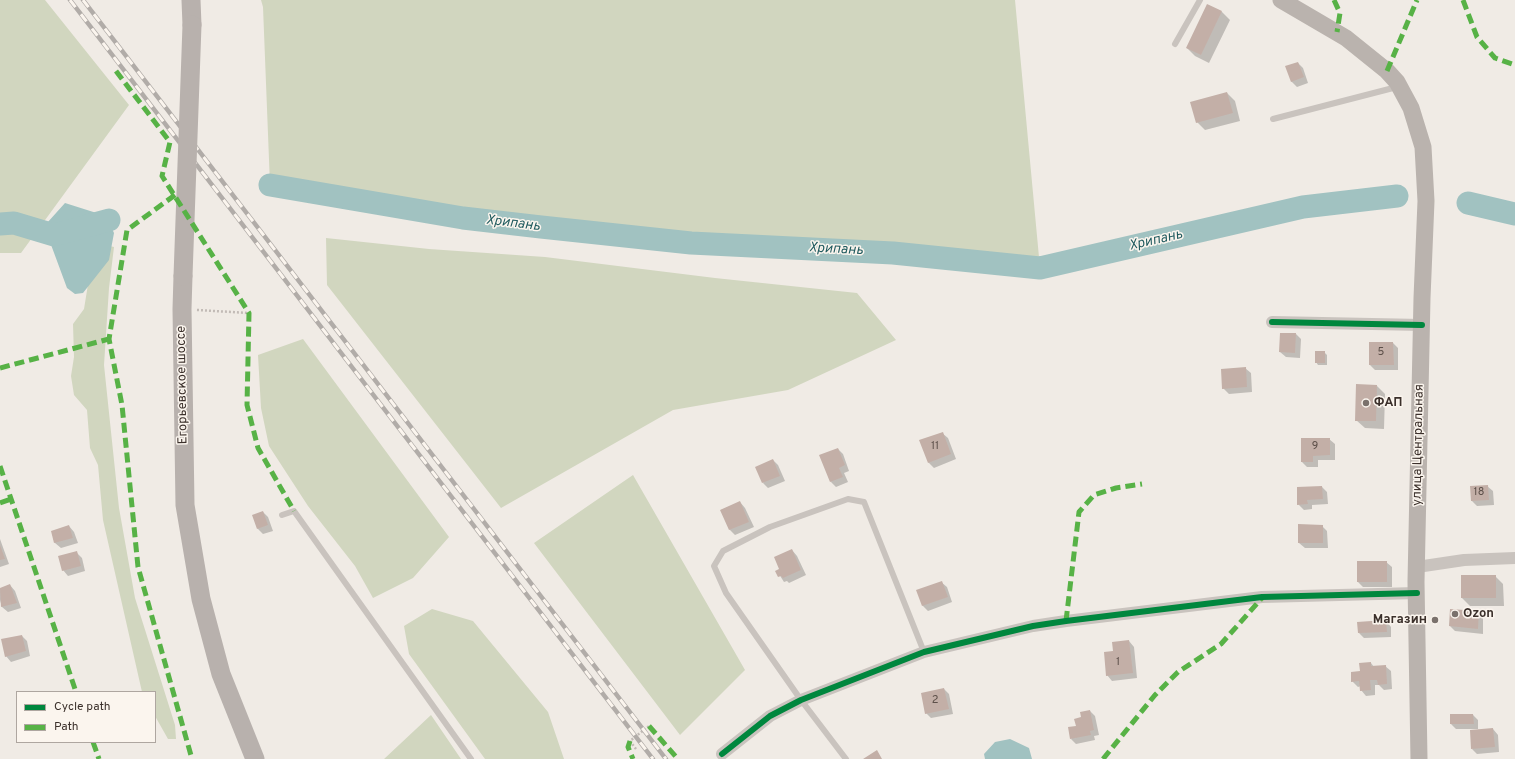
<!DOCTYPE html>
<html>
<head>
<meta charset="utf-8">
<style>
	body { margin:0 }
	#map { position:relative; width:1515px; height:759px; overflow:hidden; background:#f0ebe5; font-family:Overpass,sans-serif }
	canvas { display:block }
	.legend { position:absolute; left:16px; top:691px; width:140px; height:52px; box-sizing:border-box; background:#fbf5ee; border:1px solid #aea6a0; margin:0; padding:5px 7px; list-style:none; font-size:12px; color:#3b302b }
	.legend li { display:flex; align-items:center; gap:8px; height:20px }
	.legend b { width:20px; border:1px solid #aea6a0 }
</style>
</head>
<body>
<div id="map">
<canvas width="1515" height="759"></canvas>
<ul class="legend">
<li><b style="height:5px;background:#00873e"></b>Cycle path</li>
<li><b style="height:5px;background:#57b246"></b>Path</li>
</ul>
</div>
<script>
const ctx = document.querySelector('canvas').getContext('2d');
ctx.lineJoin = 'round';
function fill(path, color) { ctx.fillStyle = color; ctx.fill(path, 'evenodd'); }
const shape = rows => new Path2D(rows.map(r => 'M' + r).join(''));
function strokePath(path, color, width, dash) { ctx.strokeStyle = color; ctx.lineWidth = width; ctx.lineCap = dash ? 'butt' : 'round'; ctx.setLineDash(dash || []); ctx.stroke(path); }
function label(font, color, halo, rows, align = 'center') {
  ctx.font = font + ' Overpass,sans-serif'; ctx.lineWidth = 3; ctx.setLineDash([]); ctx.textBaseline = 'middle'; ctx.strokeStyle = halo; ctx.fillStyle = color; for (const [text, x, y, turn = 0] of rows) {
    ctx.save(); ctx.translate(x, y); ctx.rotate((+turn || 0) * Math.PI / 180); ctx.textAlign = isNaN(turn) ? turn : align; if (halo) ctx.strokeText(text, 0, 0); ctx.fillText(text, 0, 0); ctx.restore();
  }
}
const green = shape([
	[0,0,45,0,129,105,21,253,0,253],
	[261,0,1015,0,1040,268,893,253,691,243,541,227,463,218,270,185,263,7],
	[326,238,429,249,545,257,715,278,857,293,896,340,788,390,673,410,501,508,327,285],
	[105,245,114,247,109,288,104,365,119,508,135,598,175,725,176,739,168,739,155,716,155,692,142,692,103,520,98,465,90,448,87,410,74,395,71,376,74,357,73,324,84,309,91,266],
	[303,339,449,537,413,578,373,598,355,566,308,506,269,446,261,408,258,355],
	[633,475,745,670,680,735,534,543],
	[432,609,473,621,548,712,564,759,485,759,409,654,404,626],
	[431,715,461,759,384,759]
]);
const water = shape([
	[65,203,106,216,114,233,109,260,83,293,75,294,67,288,50,242,47,223],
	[1010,739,1029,748,1032,759,985,759,984,754,995,742]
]);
const shadow = shape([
	[1208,5,1222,12,1230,20,1209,63,1195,56,1187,48],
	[1298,63,1303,68,1308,83,1297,87,1291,81],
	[1227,93,1235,101,1240,121,1205,130,1197,122],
	[1296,334,1301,339,1300,358,1286,357,1280,352],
	[1393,343,1398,348,1398,370,1375,370,1370,365],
	[1324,352,1327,355,1327,365,1318,365,1316,362],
	[1245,368,1251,373,1252,392,1229,394,1223,388],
	[1377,386,1385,394,1384,429,1365,428,1356,420],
	[942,433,948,438,956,459,934,468,929,463,921,441],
	[1329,439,1335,444,1335,460,1318,460,1318,467,1307,467,1302,462],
	[838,449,843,454,849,471,844,473,848,482,836,487,831,482],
	[773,460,778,465,785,481,768,488,763,483],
	[1487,486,1493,491,1494,505,1477,506,1472,501,1471,487],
	[1322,487,1327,492,1328,504,1312,505,1312,509,1304,510,1298,504,1298,488],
	[740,502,745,508,754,527,735,535,730,530,721,510],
	[263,512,268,517,273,531,263,534,258,529,253,516],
	[69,526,74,532,78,543,61,548,55,543,52,532],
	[1322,526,1327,531,1328,548,1305,548,1299,543],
	[0,539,9,564,0,567],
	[792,550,797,556,806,575,789,583,787,581,784,582,777,571,780,569],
	[76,552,82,558,85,571,68,576,63,570],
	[1386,562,1392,567,1392,587,1363,587,1358,582],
	[1495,576,1503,584,1504,606,1470,606,1462,598],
	[941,582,947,587,952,602,928,611,923,606,917,591],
	[10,585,15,591,21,608,8,612,2,607,0,600,0,589],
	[1478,612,1483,618,1483,634,1455,631,1450,626],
	[1386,621,1391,627,1391,637,1364,638,1359,633,1358,623],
	[22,636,27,641,30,656,11,662,6,656],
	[1129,641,1134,647,1137,678,1112,681,1107,675,1114,652],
	[1371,663,1374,667,1385,666,1391,671,1392,689,1384,690,1379,685,1375,685,1375,695,1366,696,1361,690,1361,686,1358,687,1352,681],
	[944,689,949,694,953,714,931,718,926,713],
	[1090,711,1095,716,1099,735,1094,736,1095,740,1076,744,1071,739,1082,718],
	[1473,715,1478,720,1478,729,1456,729,1451,724],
	[1493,729,1498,735,1499,752,1477,754,1472,749]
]);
const river = shape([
	[270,185,463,218,541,227,691,243,893,253,1040,268,1303,207,1397,196],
	[1468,203,1515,214],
	[0,224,14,223,54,235,109,220]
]);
const building = shape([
	[1207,4,1222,11,1201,55,1186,48],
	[1298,62,1304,77,1291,82,1285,66],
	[1227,92,1233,113,1196,123,1190,102],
	[1280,333,1296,333,1295,353,1279,352],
	[1369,342,1393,342,1394,365,1369,365],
	[1315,351,1325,351,1325,363,1315,363],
	[1246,367,1247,387,1222,389,1221,369],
	[1356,384,1377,385,1376,421,1355,421],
	[943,432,951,454,928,463,919,440],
	[1301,438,1330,438,1330,455,1313,456,1313,462,1301,462],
	[838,448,845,465,839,468,843,477,830,482,819,455],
	[773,459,780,476,762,483,755,467],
	[1488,485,1489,500,1471,501,1470,486],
	[1322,486,1323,499,1307,500,1308,504,1297,505,1297,487],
	[740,501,749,522,729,530,720,510],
	[263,511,268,525,257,529,252,515],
	[1298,524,1323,525,1323,543,1298,543],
	[69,525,73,538,54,543,51,531],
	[0,545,5,559,0,560],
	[792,549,801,570,783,578,781,576,778,577,775,571,779,569,774,557],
	[77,551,81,566,62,571,58,556],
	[1357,561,1387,561,1387,582,1357,582],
	[1461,575,1496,575,1496,598,1461,598],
	[942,581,948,597,922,606,916,590],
	[10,584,17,603,1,607,0,588],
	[1450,609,1479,611,1478,629,1449,626],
	[1386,620,1387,632,1358,633,1357,622],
	[22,635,26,651,5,657,1,639],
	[1129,640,1133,673,1106,676,1104,652,1113,651,1112,642],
	[1371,662,1371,666,1386,665,1387,684,1378,685,1377,680,1370,680,1371,690,1360,691,1359,681,1351,682,1351,672,1360,671,1359,663],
	[944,688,949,709,925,714,921,693],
	[1090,710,1094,730,1090,731,1091,735,1070,739,1068,727,1076,726,1074,719,1081,717,1080,712],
	[1450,714,1473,714,1474,724,1450,724],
	[1493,728,1495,747,1471,749,1470,730],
	[877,750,882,759,863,759]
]);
const path = shape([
	[197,310,249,313],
	[636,749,630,741,649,726]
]);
const lane = shape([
	[1175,44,1200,0],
	[1273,119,1397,87],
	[282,515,294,511,471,759],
	[846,759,801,700,726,593,714,566,723,551,770,527,848,499,864,502,924,652]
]);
const street = shape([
	[1272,322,1422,325],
	[1417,567,1464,560,1515,558],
	[722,754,770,716,801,700,924,652,1033,626,1066,621,1262,597,1417,593]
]);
const secondary = shape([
	[1281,0,1346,38,1387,71,1397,82,1411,108,1423,147,1426,201,1422,298,1416,582,1419,759]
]);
const primary = shape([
	[191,0,192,25],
	[183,276,182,309,185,505,201,599,221,674,255,759]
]);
const rail = shape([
	[70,0,653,759],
	[83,0,666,759]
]);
const primaryBridge = shape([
	[183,276,192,25]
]);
const quiet = shape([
	[1334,0,1340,13,1337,32],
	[1463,0,1477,37,1495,58,1515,65],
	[116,71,170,142,162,176,249,313,247,405,258,448,294,511],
	[1387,71,1417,0],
	[175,195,127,230,109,339,122,405,138,567,192,759],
	[0,368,109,339],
	[0,466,76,692],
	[0,503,11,499],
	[1066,621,1079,512,1094,495,1116,488,1142,484],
	[649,726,678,759],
	[630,741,628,747,633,759],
	[93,742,99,759],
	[1103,759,1155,695,1178,672,1221,644,1262,598]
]);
const cycleway = shape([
	[1272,322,1422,325],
	[722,754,770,716,801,700,924,652,1033,626,1066,621,1262,597,1417,593]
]);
const markers = [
	[1366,403,4,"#7a716c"],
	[1455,614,4,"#7a716c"],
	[1435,620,4,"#7a716c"]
];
const numberNames = [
	["5",1381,353],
	["11",935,447],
	["9",1315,447],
	["18",1479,493],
	["1",1118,663],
	["2",935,701]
];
const streetNames = [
	["Егорьевское шоссе",183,385,-91],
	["улица Центральная",1419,445,-89]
];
const poiNames = [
	["ФАП",1374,403],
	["Ozon",1463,614],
	["Магазин",1427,620,"right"]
];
const waterNames = [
	["Хрипань",513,224,7],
	["Хрипань",1156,241,-13],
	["Хрипань",836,250,3]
];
fill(green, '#d1d6bf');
fill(water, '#a1c2c1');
fill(shadow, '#0003');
strokePath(river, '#a1c2c1', 23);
fill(building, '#c3afa7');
strokePath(path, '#c2bbb6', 2.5, [2, 2]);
strokePath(lane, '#c9c3be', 6);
strokePath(street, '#c9c3be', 12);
strokePath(secondary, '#bab3ae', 17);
strokePath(primary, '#b8b1ad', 19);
strokePath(rail, '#b1aca8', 4.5);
strokePath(rail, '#fbf5ee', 3, [9]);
strokePath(primaryBridge, '#b8b1ad', 19);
strokePath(quiet, '#57b246', 5, [10, 5]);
strokePath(cycleway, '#00873e', 6);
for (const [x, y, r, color] of markers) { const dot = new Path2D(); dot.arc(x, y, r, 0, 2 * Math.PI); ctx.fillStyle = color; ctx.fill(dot); strokePath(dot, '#fbf5ee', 1.5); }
label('11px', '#5d504a', null, numberNames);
label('13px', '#3b302b', '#fbf5ee', streetNames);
label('bold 13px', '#3b302b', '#fbf5ee', poiNames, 'left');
label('italic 14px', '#1f5a5e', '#fbf5ee', waterNames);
</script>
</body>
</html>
